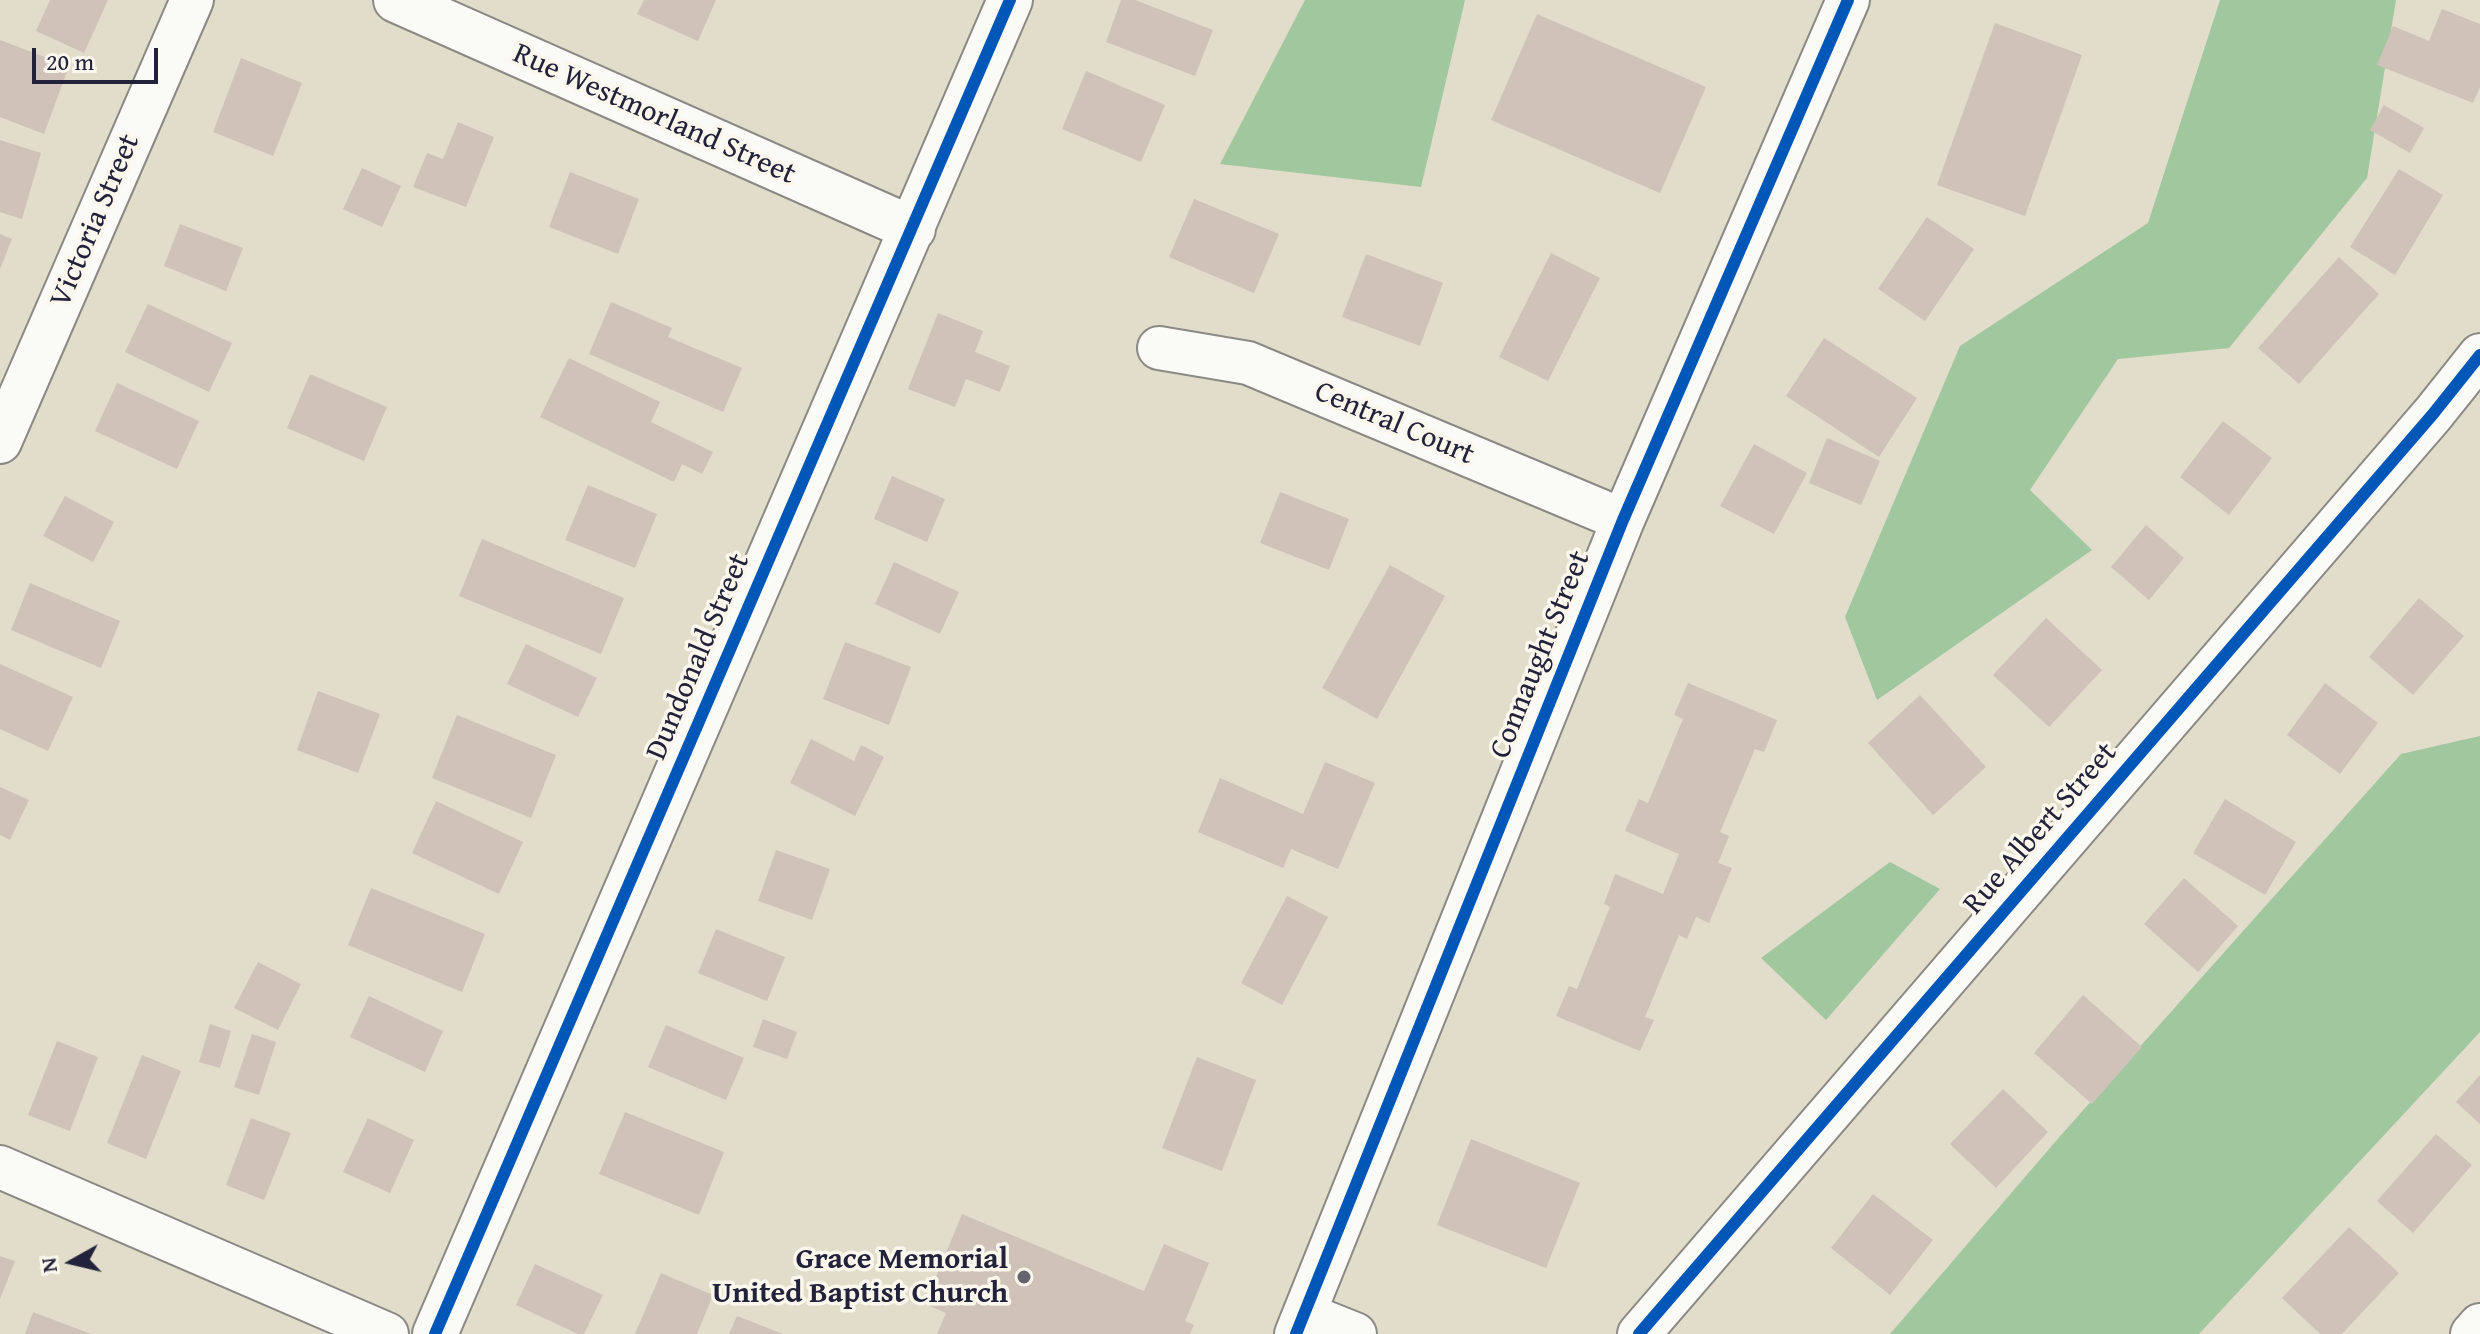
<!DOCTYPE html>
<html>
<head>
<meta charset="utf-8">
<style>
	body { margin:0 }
	#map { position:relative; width:2480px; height:1334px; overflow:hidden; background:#e1ddca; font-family:"Gentium Book Plus",serif }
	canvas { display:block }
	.north { position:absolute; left:32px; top:1222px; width:80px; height:80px; -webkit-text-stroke:6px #fbf7ec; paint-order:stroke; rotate:262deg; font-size:22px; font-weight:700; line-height:32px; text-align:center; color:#22223b }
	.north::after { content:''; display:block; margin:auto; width:28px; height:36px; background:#22223b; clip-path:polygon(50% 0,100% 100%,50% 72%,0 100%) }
	.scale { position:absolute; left:32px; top:48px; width:126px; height:36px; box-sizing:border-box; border:4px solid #22223b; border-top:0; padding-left:10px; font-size:24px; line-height:28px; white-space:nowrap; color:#22223b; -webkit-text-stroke:6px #fbf7ec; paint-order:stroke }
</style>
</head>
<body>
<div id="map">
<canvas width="2480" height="1334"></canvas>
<div class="north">N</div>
<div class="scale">20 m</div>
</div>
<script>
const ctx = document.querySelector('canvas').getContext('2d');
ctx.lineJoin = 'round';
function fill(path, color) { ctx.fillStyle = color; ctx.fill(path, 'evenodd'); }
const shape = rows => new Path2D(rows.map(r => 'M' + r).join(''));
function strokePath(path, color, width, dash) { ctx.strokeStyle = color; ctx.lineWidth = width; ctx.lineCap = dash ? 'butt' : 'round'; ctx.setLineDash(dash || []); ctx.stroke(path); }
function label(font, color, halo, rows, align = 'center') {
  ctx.font = font + ' "Gentium Book Plus",serif'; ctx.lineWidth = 7; ctx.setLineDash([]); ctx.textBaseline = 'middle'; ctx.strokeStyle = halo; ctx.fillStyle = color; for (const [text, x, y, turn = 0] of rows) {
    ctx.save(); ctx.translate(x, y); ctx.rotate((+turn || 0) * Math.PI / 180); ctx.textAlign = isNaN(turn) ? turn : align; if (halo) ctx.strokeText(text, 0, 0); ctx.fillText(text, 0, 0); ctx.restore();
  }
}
const forest = shape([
	[1305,0,1465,0,1421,187,1220,164],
	[2220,0,2396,0,2367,178,2229,348,2118,359,2030,490,2092,550,1877,700,1845,617,1960,346,2148,223],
	[2480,736,2480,1032,2199,1334,1890,1334,2062,1134,2401,754],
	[1890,862,1940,889,1826,1020,1761,958]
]);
const building = shape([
	[50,0,108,0,84,53,36,31],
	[644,0,716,0,698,41,637,14],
	[1121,0,1135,0,1213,30,1195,76,1106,42],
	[2442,9,2480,24,2480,87,2473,103,2377,65,2393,26,2429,41],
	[1537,14,1706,87,1660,193,1491,120],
	[1995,23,2082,55,2025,216,1937,185],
	[0,40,69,66,44,134,0,117],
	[241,58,302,83,273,156,213,132],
	[1086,71,1165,105,1141,162,1062,129],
	[2384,105,2424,128,2410,153,2370,130],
	[458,122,494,137,466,207,413,187,427,153,443,159],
	[0,140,41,153,22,219,0,212],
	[362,168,401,186,382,227,343,209],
	[2399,169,2443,195,2395,275,2350,247],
	[570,172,639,199,618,254,549,227],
	[1194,199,1279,234,1254,293,1169,257],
	[1927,217,1974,249,1925,321,1878,289],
	[180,224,243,248,226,291,164,266],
	[0,234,12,239,0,269],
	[1551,253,1600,278,1548,381,1499,357],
	[1366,254,1443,283,1420,346,1342,317],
	[2339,257,2379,294,2299,384,2258,348],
	[611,302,672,328,668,337,742,368,723,412,589,354],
	[148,304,232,343,209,392,125,352],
	[938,313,983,331,975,352,1010,366,1000,392,966,379,955,407,908,389],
	[1824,338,1917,398,1879,457,1786,396],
	[569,358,660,402,651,422,713,452,702,474,682,464,674,482,540,417],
	[310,374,387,407,364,461,287,428],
	[117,383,199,421,177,469,95,431],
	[2223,421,2272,458,2229,515,2180,477],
	[1827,438,1880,461,1861,505,1809,483],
	[1754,444,1807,473,1774,534,1720,506],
	[892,476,945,499,927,542,874,519],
	[588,485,657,514,635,568,565,540],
	[1280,492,1349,519,1329,570,1260,543],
	[65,496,114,522,93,562,43,536],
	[2146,525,2184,558,2149,600,2111,567],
	[482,539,624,598,601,654,459,596],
	[894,562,959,592,940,634,875,604],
	[1390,565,1445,596,1377,719,1322,688],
	[30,583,120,621,101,668,11,630],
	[2419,598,2464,636,2413,695,2369,657],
	[2046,618,2102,670,2049,727,1993,675],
	[845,642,911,667,889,725,823,699],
	[526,644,597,678,578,717,507,684],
	[0,664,73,697,48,751,0,729],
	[1688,683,1777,720,1764,752,1755,749,1720,832,1729,836,1718,863,1732,868,1709,923,1696,917,1687,939,1679,935,1645,1017,1654,1020,1640,1051,1556,1016,1569,986,1577,989,1610,907,1604,904,1615,874,1663,894,1679,854,1625,831,1639,799,1648,803,1683,719,1674,715],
	[2325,683,2378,723,2340,774,2287,735],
	[318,691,380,714,358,773,297,750],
	[1920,695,1986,767,1933,815,1868,743],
	[457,715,556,755,531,818,432,778],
	[811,739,854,761,861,745,884,757,855,816,790,783],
	[1325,762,1375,783,1338,869,1291,849,1283,868,1198,832,1220,778,1303,814],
	[0,787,29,800,10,840,0,835],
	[2225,799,2296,842,2265,895,2193,853],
	[436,801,523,842,499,894,412,853],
	[776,850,830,869,812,920,758,901],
	[2184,878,2238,926,2198,972,2144,924],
	[371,888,485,934,462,992,348,945],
	[1287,896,1328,917,1282,1005,1241,983],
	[716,929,785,957,767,1001,698,973],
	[258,962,301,984,278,1030,234,1008],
	[2083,995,2142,1047,2092,1104,2034,1053],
	[369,996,443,1031,425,1072,350,1037],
	[763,1019,797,1032,787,1059,753,1047],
	[210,1024,231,1031,220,1068,199,1062],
	[666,1025,744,1058,726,1100,648,1067],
	[252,1034,276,1042,259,1095,234,1087],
	[57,1041,98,1057,70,1131,28,1115],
	[142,1055,181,1071,146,1159,107,1143],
	[1197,1057,1256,1080,1222,1171,1162,1148],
	[2480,1075,2480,1124,2456,1102],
	[2003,1089,2048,1132,1996,1188,1950,1144],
	[625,1112,724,1152,699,1215,599,1174],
	[251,1118,291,1133,264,1200,226,1185],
	[368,1118,414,1140,390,1193,343,1172],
	[2436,1134,2472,1165,2413,1233,2377,1201],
	[1471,1139,1580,1183,1546,1268,1437,1225],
	[1873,1194,1933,1240,1890,1295,1831,1248],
	[962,1214,1144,1291,1164,1244,1209,1263,1185,1321,1194,1325,1190,1334,937,1334,946,1313,925,1304],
	[2349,1227,2399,1273,2342,1334,2320,1334,2282,1298],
	[0,1256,15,1261,0,1299],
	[535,1264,603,1295,584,1334,578,1334,516,1305],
	[661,1273,713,1295,697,1334,635,1334],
	[33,1312,91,1334,25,1334],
	[737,1316,783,1334,729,1334]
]);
const minor = shape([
	[1159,348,1248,363,1623,520],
	[0,442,192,0],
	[0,1167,387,1334],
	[1305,1314,1355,1334],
	[1296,1334,1623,520,1848,0],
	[1639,1334,2433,414,2480,355],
	[2472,1334,2480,1325]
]);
const tertiary = shape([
	[396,0,913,229],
	[435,1334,1010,0]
]);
const cycleway = shape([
	[435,1334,1010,0],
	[1296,1334,1623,520,1848,0],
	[1639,1334,2433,414,2480,355]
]);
const markers = [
	[1024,1277,8,"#65636d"]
];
const streetNames = [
	["Rue Westmorland Street",654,115,24],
	["Victoria Street",96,221,-67],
	["Central Court",1394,424,23],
	["Connaught Street",1541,655,-68],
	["Dundonald Street",699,657,-67],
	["Rue Albert Street",2041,829,-49]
];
const poiNames = [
	["Grace Memorial",1008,1260],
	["United Baptist Church",1008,1294]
];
fill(forest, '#a1c79f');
fill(building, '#cfc2b9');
strokePath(minor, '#8b8984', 46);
strokePath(tertiary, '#8b8984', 48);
strokePath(minor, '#fafaf7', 42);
strokePath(tertiary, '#fafaf7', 44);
strokePath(cycleway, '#0057b8', 12);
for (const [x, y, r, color] of markers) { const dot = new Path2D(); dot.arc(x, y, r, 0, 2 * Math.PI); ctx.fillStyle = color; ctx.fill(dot); strokePath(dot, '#fbf7ec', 3); }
label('30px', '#22223b', '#fbf7ec', streetNames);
label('bold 30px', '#22223b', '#fbf7ec', poiNames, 'right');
</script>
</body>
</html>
